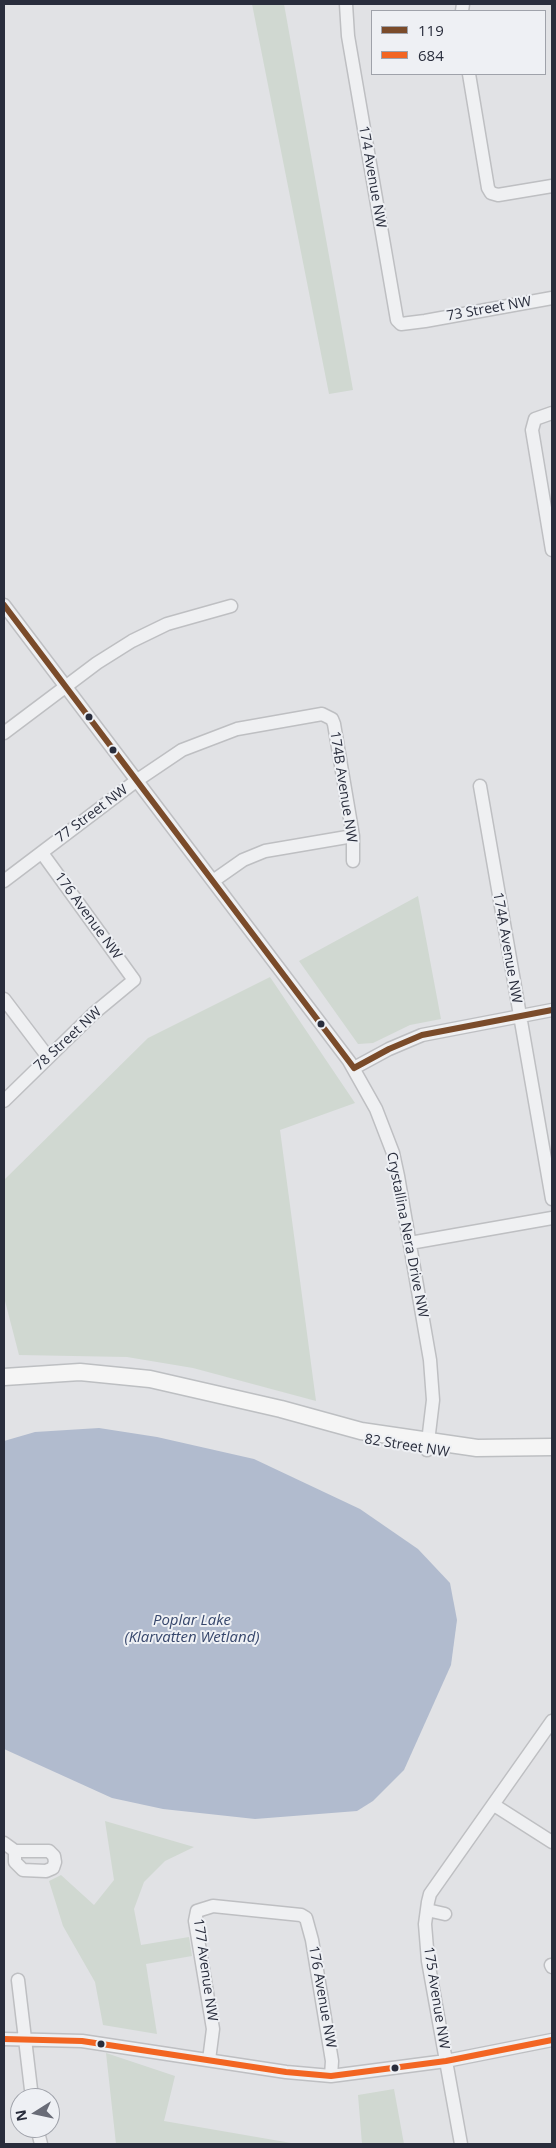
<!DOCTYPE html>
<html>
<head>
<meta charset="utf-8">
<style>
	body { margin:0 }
	#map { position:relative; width:556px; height:2148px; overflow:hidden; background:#e1e2e5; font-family:"Open Sans",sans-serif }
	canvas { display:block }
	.frame { position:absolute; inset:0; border:5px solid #292d3c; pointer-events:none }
	.legend { position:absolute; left:371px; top:10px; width:175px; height:65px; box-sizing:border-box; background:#eef0f4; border:1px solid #9fa2aa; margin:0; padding:6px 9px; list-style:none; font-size:15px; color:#292d3c }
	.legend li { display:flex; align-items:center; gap:10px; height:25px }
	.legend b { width:25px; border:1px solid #9fa2aa }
	.north { position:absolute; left:10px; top:2088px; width:50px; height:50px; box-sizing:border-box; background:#eef0f4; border:1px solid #9fa2aa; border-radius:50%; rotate:260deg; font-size:14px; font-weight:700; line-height:20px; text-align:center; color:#292d3c }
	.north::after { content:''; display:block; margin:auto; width:18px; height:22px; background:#696c77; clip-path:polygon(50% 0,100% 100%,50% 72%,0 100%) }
</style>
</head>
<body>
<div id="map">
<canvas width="556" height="2148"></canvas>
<div class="frame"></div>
<ul class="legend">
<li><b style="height:6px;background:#7a4b2a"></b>119</li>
<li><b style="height:6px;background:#f26522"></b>684</li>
</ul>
<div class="north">N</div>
</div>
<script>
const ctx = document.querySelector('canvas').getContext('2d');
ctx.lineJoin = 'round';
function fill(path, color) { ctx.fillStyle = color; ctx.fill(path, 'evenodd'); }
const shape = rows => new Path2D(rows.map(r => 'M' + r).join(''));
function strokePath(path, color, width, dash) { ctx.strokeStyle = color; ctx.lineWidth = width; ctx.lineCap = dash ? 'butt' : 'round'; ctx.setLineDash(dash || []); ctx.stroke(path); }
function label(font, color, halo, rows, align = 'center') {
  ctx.font = font + ' "Open Sans",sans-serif'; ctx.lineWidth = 4; ctx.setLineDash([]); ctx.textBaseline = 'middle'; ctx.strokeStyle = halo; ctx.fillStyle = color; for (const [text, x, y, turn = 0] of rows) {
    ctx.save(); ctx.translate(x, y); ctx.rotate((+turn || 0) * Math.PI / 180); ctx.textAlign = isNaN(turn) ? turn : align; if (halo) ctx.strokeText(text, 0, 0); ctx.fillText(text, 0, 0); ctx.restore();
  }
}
const green = shape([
	[252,4,284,4,353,390,329,394],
	[418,896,441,1019,410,1025,373,1043,358,1044,299,961],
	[270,977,355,1103,280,1130,316,1401,193,1368,127,1357,19,1355,4,1297,4,1180,148,1038],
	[105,1821,194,1847,165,1861,144,1882,134,1909,141,1945,189,1937,192,1956,146,1964,157,2034,103,2025,95,1982,63,1926,49,1881,61,1875,94,1905,114,1880],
	[106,2053,175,2076,164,2121,297,2144,116,2144],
	[394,2089,404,2144,362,2144,358,2095]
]);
const water = shape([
	[99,1428,157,1437,254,1459,360,1509,418,1549,450,1583,457,1620,451,1665,404,1770,373,1801,357,1811,255,1819,163,1809,112,1798,4,1749,4,1441,35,1432]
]);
const minor = shape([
	[346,4,348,36,397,320,401,324,425,321,552,298],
	[462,11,463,4],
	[469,74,488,188,491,193,498,195,552,186],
	[552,413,535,419,532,430,552,550],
	[4,605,349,1061,376,1109,393,1153,398,1176,430,1360,433,1400,427,1450],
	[4,733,97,663,132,641,167,624,231,606],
	[480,786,552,1199],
	[4,881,136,781,182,750,237,729,322,714,332,719,334,724,353,836,353,861],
	[213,881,243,860,265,851,353,836],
	[4,999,48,1057],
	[354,1068,389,1049,422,1035,552,1010],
	[4,1101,93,1014,134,980,42,853],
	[410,1243,552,1218],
	[494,1805,552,1842],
	[4,1843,15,1851,49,1851,54,1856,55,1862,53,1868,46,1871,23,1870,15,1862,15,1851],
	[427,1910,445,1914],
	[551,1965,552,1967],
	[18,1980,32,2098],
	[4,2039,82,2041,286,2072,331,2076,446,2061,552,2040],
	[209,2060,213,2029,195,1921,197,1911,213,1906,301,1915,306,1918,312,1940,332,2061,331,2076],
	[37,2128,41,2144],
	[461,2144,428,1961,425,1924,428,1902,430,1894,552,1721]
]);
const major = shape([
	[4,1377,80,1372,150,1379,281,1409,361,1431,477,1448,552,1447]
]);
const bus1 = shape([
	[4,605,354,1068],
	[354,1068,389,1049,422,1035,552,1010]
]);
const bus2 = shape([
	[4,2039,82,2041,286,2072,331,2076,446,2061,552,2040]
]);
const markers = [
	[89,717,4.5,"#292d3c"],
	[113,750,4.5,"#292d3c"],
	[321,1024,4.5,"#292d3c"],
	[101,2044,4.5,"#292d3c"],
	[395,2068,4.5,"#292d3c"]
];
const streetNames = [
	["174 Avenue NW",372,177,80],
	["73 Street NW",489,309,-10],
	["174B Avenue NW",343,787,81],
	["77 Street NW",92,814,-37],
	["176 Avenue NW",88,916,54],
	["174A Avenue NW",507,948,80],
	["78 Street NW",68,1039,-43],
	["Crystallina Nera Drive NW",407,1235,79],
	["82 Street NW",407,1446,9],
	["177 Avenue NW",205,1970,82],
	["176 Avenue NW",322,1997,80],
	["175 Avenue NW",436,1998,81]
];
const waterNames = [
	["Poplar Lake",192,1621],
	["(Klarvatten Wetland)",192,1638]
];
fill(green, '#d0d8d1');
fill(water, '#b1bbce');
strokePath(minor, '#bebfc2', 15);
strokePath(major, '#bdbfc2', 19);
strokePath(minor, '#eff0f2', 12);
strokePath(major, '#f5f5f5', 16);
strokePath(bus1, '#7a4b2a', 6);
strokePath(bus2, '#f26522', 6);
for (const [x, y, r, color] of markers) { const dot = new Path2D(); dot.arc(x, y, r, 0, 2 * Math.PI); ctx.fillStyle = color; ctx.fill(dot); strokePath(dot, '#eef0f4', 2); }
label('14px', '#292d3c', '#eef0f4', streetNames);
label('italic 15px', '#37476c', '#eef0f4', waterNames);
</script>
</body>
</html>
